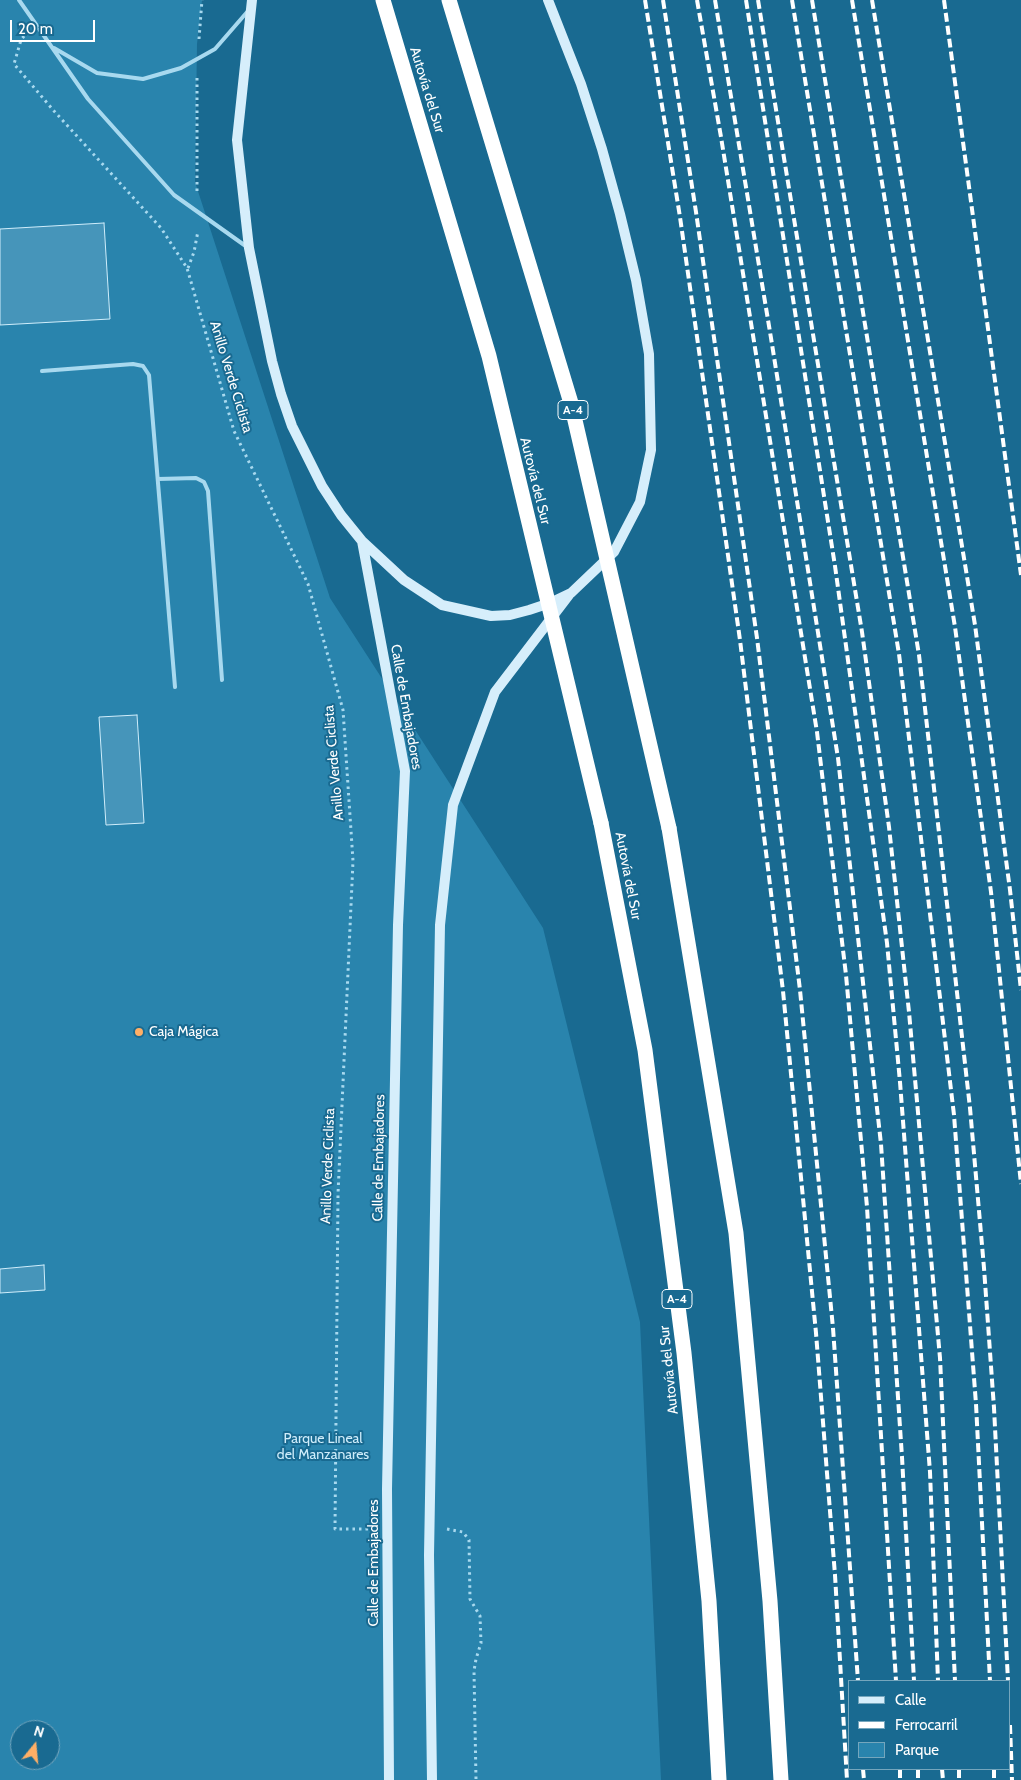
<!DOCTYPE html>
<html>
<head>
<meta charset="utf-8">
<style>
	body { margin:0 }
	#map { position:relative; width:1021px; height:1780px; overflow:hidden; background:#196a91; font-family:Cabin,sans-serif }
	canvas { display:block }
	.legend { position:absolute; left:848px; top:1680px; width:162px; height:90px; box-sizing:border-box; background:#196a91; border:1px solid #75a6bd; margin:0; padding:6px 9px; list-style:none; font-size:15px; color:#fff }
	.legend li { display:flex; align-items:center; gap:10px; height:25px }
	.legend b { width:25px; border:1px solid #75a6bd }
	.north { position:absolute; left:10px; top:1720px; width:50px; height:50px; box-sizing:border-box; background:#196a91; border:1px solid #75a6bd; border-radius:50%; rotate:17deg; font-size:14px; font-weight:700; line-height:20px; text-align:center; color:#fff }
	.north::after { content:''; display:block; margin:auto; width:18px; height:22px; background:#ffaf66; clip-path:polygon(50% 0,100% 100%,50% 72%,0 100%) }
	.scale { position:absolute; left:10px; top:20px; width:85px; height:22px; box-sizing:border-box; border:2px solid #fff; border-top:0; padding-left:6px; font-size:15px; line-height:18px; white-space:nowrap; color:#fff; -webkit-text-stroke:4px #196a91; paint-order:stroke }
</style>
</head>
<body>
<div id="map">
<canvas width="1021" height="1780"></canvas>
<ul class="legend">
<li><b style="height:6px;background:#d6eefb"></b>Calle</li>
<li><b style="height:6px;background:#fff"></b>Ferrocarril</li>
<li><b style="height:14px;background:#2984ad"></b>Parque</li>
</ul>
<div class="north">N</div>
<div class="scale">20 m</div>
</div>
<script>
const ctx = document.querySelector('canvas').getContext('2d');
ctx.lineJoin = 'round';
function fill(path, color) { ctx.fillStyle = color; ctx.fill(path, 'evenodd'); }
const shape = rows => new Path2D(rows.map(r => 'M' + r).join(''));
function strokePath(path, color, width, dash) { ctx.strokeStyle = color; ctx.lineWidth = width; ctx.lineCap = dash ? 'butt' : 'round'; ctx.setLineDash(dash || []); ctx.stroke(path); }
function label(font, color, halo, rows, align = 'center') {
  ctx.font = font + ' Cabin,sans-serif'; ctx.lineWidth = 4; ctx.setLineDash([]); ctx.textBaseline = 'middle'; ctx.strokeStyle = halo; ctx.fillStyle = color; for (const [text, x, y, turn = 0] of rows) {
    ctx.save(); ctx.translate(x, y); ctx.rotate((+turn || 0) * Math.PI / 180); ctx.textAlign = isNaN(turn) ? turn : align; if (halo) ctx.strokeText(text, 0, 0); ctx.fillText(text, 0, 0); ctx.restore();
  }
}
const green = shape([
	[0,0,202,0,197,44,195,182,330,598,543,928,640,1322,661,1780,0,1780],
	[20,1730,50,1730,50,1760,20,1760]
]);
const building = shape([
	[104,223,110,319,0,325,0,229,104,223],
	[137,715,144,823,106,825,99,717,137,715],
	[44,1265,45,1290,0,1293,0,1269,44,1265]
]);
const path = shape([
	[24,36,21,40,14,64,54,111,161,228,187,268,234,431,308,584,343,710,353,861,338,1194,335,1529,369,1529],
	[199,39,202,0],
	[197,78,197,192],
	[188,268,194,252,198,231],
	[447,1529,463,1532,469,1540,470,1599,480,1616,481,1643,476,1659,474,1671,476,1780]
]);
const lane = shape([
	[19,0,88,99,174,195,247,247],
	[54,48,97,73,143,79,181,68,215,49,248,11],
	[42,371,133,364,143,366,149,375,175,687],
	[158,479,196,478,204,482,208,491,222,680]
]);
const secondary = shape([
	[252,0,237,140,249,248,272,361,281,394,292,426,322,486,341,515,362,541,404,580,442,605,491,616,510,615,529,610,550,603,571,593,614,552,640,502,651,450,649,354,636,280,620,214,602,149,581,84,548,0],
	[362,541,405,771,398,925,387,1489,389,1780],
	[432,1780,429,1555,440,925,453,805,495,692,569,595]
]);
const highway = shape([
	[601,823,645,1050,684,1353,709,1601,719,1780],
	[669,828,736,1233,770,1601,781,1780]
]);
const rail = shape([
	[645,0,680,217,740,640,783,991,816,1333,835,1575,847,1780],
	[663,0,696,212,757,638,800,990,833,1328,858,1681],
	[697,0,721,137,817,732,846,975,867,1207,896,1681],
	[715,0,771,338,838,758,881,1144,902,1457,914,1681],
	[746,0,835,566,887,943,900,1082,930,1472,938,1681],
	[758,0,862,632,889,827,909,1012,940,1358,955,1681],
	[792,0,899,654,954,1115,976,1404,990,1681],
	[812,0,919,655,970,1108,984,1268,994,1408,1008,1681],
	[852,0,955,627,991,892,1021,1184],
	[872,0,975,625,1010,890,1021,990],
	[944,0,1021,575],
	[1010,1725,1012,1780],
	[863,1769,864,1780],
	[900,1769,900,1780],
	[918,1769,918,1780],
	[942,1769,943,1780],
	[959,1769,959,1780],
	[994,1769,994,1780]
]);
const highwayBridge = shape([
	[383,0,489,356,601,823],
	[449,0,571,403,669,828]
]);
const markers = [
	[139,1032,5,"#ffaf66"]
];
const shields = [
	[573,410,30],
	[677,1299,30]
];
const shieldNames = [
	["A-4",573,410],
	["A-4",677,1299]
];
const streetNames = [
	["Autovía del Sur",427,90,73],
	["Anillo Verde Ciclista",231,377,73],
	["Autovía del Sur",535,481,76],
	["Calle de Embajadores",406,707,80],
	["Anillo Verde Ciclista",334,763,-95],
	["Autovía del Sur",628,876,79],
	["Calle de Embajadores",379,1158,-89],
	["Anillo Verde Ciclista",328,1166,-88],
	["Autovía del Sur",669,1370,-96],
	["Calle de Embajadores",374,1563,-90]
];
const poiNames = [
	["Caja Mágica",149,1032]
];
const parkNames = [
	["Parque Lineal",323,1439],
	["del Manzanares",323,1455]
];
fill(green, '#2984ad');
fill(building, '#4695ba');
strokePath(building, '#cfedfb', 1);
strokePath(path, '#a8d9ef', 3, [2.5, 4]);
strokePath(lane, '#a8d9ef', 4);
strokePath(secondary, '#d6eefb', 10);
strokePath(highway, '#fff', 15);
strokePath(rail, '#fff', 4, [9, 4]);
strokePath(highwayBridge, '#fff', 15);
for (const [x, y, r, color] of markers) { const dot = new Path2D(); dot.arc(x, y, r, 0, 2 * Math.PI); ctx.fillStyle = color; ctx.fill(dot); strokePath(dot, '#196a91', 2); }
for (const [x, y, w] of shields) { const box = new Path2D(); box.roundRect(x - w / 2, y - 9.5, w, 19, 4); ctx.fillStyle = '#196a91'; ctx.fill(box); strokePath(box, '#fff', 1); }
label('bold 12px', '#fff', null, shieldNames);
label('14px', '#fff', '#196a91', streetNames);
label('14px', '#fff', '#196a91', poiNames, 'left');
label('14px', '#cfedfb', '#196a91', parkNames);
</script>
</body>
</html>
